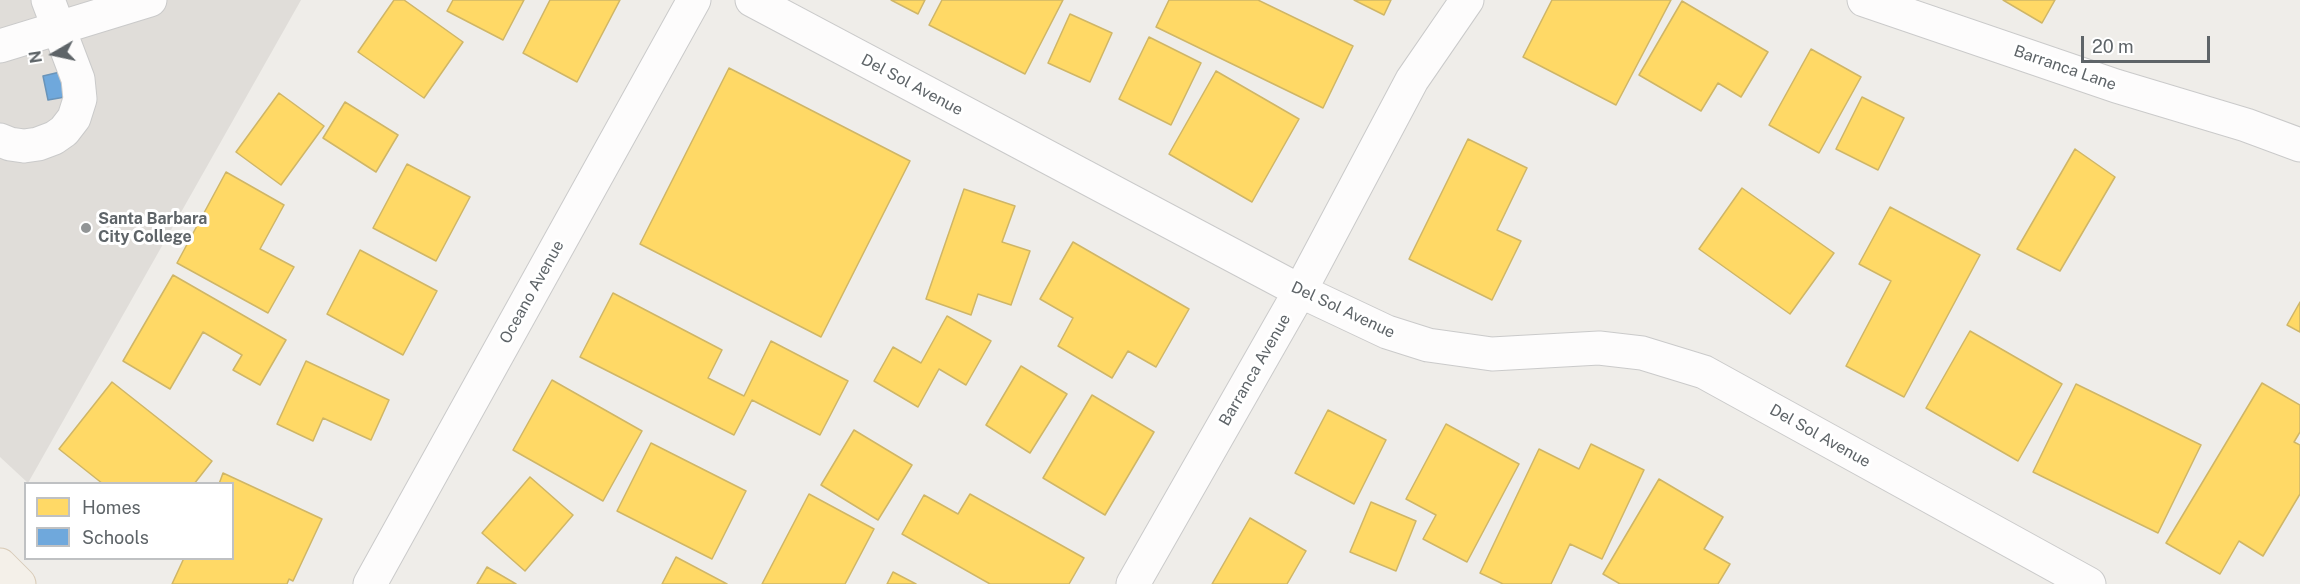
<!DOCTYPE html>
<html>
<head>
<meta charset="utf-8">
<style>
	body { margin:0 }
	#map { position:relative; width:2300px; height:584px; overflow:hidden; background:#efede9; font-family:"Public Sans",sans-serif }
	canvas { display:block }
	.legend { position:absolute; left:24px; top:482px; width:210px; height:78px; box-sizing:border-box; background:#fff; border:2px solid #bfc1c3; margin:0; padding:8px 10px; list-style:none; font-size:18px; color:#5e6468 }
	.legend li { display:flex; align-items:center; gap:12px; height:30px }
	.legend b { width:30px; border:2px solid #bfc1c3 }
	.north { position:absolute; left:24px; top:24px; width:60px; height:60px; -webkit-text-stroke:4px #fff; paint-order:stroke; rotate:261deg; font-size:16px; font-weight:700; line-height:24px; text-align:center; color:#5e6468 }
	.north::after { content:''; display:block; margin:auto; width:21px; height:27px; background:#5e6468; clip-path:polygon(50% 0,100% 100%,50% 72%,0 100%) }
	.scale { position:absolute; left:2081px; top:36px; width:129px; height:27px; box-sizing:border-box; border:3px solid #5e6468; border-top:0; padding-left:8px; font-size:18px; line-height:21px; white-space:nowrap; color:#5e6468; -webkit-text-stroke:4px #fff; paint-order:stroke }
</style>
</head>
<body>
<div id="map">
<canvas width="2300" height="584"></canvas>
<ul class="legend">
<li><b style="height:16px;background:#ffd966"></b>Homes</li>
<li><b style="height:16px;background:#6fa8dc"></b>Schools</li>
</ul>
<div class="north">N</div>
<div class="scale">20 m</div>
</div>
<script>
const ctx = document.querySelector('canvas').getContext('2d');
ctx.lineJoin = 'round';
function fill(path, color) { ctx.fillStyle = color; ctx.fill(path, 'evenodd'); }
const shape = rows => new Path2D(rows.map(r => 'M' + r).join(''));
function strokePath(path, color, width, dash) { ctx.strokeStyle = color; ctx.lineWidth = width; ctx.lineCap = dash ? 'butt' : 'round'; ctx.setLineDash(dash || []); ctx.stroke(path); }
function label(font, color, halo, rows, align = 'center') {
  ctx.font = font + ' "Public Sans",sans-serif'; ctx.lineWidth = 6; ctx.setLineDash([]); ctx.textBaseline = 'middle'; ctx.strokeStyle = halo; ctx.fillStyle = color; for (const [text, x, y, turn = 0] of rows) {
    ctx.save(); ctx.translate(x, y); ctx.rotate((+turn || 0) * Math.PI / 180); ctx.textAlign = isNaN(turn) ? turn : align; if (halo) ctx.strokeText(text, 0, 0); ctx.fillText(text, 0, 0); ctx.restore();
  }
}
const education = shape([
	[0,0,301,0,28,483,0,457]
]);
const homes = shape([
	[394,0,404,0,463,42,424,98,358,52,394,0],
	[453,0,524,0,503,40,447,11,453,0],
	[550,0,620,0,577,82,523,53,550,0],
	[891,0,925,0,918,14,891,0],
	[942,0,1063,0,1025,74,929,25,942,0],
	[1169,0,1258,0,1353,46,1323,108,1156,27,1169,0],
	[1354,0,1391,0,1384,15,1354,0],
	[1552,0,1671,0,1616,105,1523,57,1552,0],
	[2003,0,2055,0,2042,23,2003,0],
	[1682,1,1768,52,1741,97,1718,83,1701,111,1639,75,1682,1],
	[1070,14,1112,33,1090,82,1048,63,1070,14],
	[1149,37,1201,63,1171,125,1119,99,1149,37],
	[1811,49,1861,77,1819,153,1769,125,1811,49],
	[729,68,910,161,821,337,640,244,729,68],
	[1216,71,1299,119,1252,202,1169,154,1216,71],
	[279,93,324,126,281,185,236,152,279,93],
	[1862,97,1904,118,1878,170,1836,149,1862,97],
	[345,102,398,135,376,172,323,138,345,102],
	[1468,139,1527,168,1497,230,1521,241,1492,300,1409,259,1468,139],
	[2075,149,2115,177,2060,271,2017,249,2075,149],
	[407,164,470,197,436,261,373,228,407,164],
	[226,172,284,205,260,249,294,267,268,313,177,263,226,172],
	[1742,188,1834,253,1790,314,1699,249,1742,188],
	[964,189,1015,206,1002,242,1030,251,1011,305,978,294,971,315,926,299,964,189],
	[1890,207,1980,255,1904,397,1846,366,1891,281,1859,264,1890,207],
	[1073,242,1189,309,1156,367,1128,351,1112,378,1058,346,1073,318,1040,299,1073,242],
	[360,250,437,291,403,355,327,314,360,250],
	[173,275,286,340,260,385,233,370,242,355,203,332,170,389,123,361,173,275],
	[613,293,722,350,708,378,744,396,771,341,848,381,820,435,752,400,734,435,580,357,613,293],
	[2300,302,2300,332,2287,325,2300,302],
	[947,316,991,341,966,385,939,369,918,407,874,381,893,347,921,363,947,316],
	[1970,331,2062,384,2018,461,1926,408,1970,331],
	[306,361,389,400,371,440,323,418,313,441,277,424,306,361],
	[1021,366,1067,394,1030,453,986,425,1021,366],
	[552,380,642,431,603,501,513,450,552,380],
	[112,382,212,461,194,484,103,484,59,449,112,382],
	[2262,383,2300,405,2300,432,2294,442,2300,445,2300,494,2263,556,2239,541,2220,574,2166,543,2262,383],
	[2076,384,2201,445,2158,533,2033,472,2076,384],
	[1092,395,1154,432,1105,515,1043,478,1092,395],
	[1328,410,1386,440,1354,504,1295,473,1328,410],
	[1446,424,1519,464,1467,562,1423,539,1436,515,1406,499,1446,424],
	[854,430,912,465,878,520,821,485,854,430],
	[651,443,746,491,712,559,617,511,651,443],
	[1591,444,1644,470,1602,559,1570,544,1551,584,1503,584,1480,573,1539,449,1579,469,1591,444],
	[223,473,322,519,293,581,289,579,287,584,172,584,184,558,232,558,232,484,219,484,223,473],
	[530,477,573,515,525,571,482,533,530,477],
	[1659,479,1723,517,1704,549,1730,564,1718,584,1620,584,1603,574,1659,479],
	[809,494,874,529,845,584,762,584,809,494],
	[970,494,1084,558,1069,584,990,584,902,534,924,495,958,514,970,494],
	[1371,502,1416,521,1396,571,1350,552,1371,502],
	[1250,518,1306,551,1287,584,1212,584,1250,518],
	[676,557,727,584,662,584,676,557],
	[487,567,516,584,477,584,487,567],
	[893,572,916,584,887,584,893,572]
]);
const schools = shape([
	[60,72,65,97,48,100,43,76,60,72]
]);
const minor = shape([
	[752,0,1300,291,1387,332,1428,345,1492,354,1599,348,1642,353,1704,372,2089,584],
	[1864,0,2116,86,2246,125,2300,145],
	[0,46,150,0],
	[0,140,10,144,24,146,38,144,54,138,64,131,74,118,80,99,78,79,48,0],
	[370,584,694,0],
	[1133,584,1300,291,1412,80,1467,0]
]);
const major = shape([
	[0,565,19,584]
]);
const markers = [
	[86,228,6,"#919495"]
];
const streetNames = [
	["Barranca Lane",2065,68,19],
	["Del Sol Avenue",912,85,28],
	["Oceano Avenue",532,292,-61],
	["Del Sol Avenue",1343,310,25],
	["Barranca Avenue",1255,370,-60],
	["Del Sol Avenue",1820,436,29]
];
const poiNames = [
	["Santa Barbara",98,219],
	["City College",98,237]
];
fill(education, '#e0ddd9');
fill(homes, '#ffd966');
strokePath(homes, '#cfb667', 1.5);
fill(schools, '#6fa8dc');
strokePath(schools, '#6a94b9', 1.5);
strokePath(minor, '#cacaca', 35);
strokePath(major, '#d8cab6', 35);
strokePath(minor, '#fdfcfc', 33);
strokePath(major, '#f4f0e9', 33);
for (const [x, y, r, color] of markers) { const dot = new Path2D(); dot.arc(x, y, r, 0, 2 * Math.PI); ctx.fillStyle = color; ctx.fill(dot); strokePath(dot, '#fff', 2); }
label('16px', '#5e6468', '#fff', streetNames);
label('bold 16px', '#5e6468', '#fff', poiNames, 'left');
</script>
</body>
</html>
